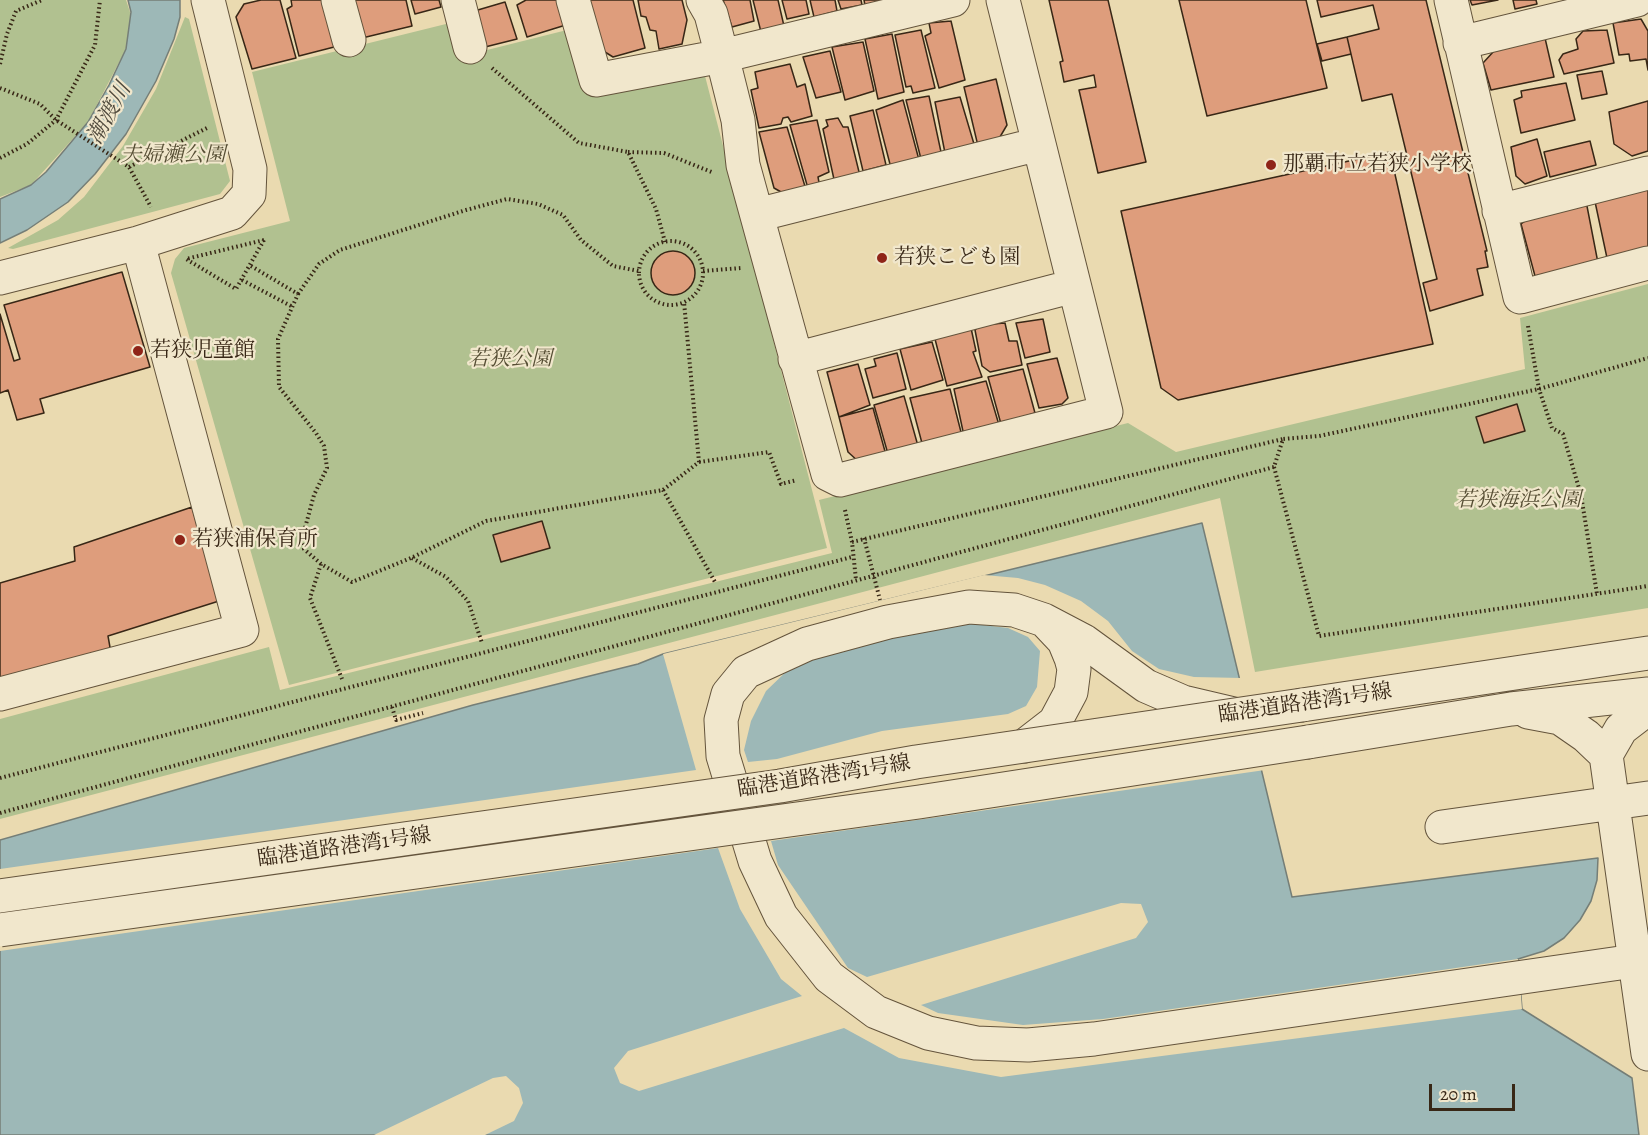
<!DOCTYPE html>
<html>
<head>
<meta charset="utf-8">
<style>
	body { margin:0 }
	#map { position:relative; width:1648px; height:1135px; overflow:hidden; background:#eadab0; font-family:Alegreya,serif }
	canvas { display:block }
	.scale { position:absolute; left:1429px; top:1084px; width:86px; height:27px; box-sizing:border-box; border:3px solid #382716; border-top:0; padding-left:8px; font-size:18px; line-height:21px; white-space:nowrap; color:#382716; -webkit-text-stroke:4px #f1e7cc; paint-order:stroke }
</style>
</head>
<body>
<div id="map">
<canvas width="1648" height="1135"></canvas>
<div class="scale">20 m</div>
</div>
<script>
const ctx = document.querySelector('canvas').getContext('2d');
ctx.lineJoin = 'round';
function fill(path, color) { ctx.fillStyle = color; ctx.fill(path, 'evenodd'); }
const shape = rows => new Path2D(rows.map(r => 'M' + r).join(''));
function strokePath(path, color, width, dash) { ctx.strokeStyle = color; ctx.lineWidth = width; ctx.lineCap = dash ? 'butt' : 'round'; ctx.setLineDash(dash || []); ctx.stroke(path); }
function label(font, color, halo, rows, align = 'center') {
  ctx.font = font + ' Alegreya,"Noto Serif JP",serif'; ctx.lineWidth = 4.5; ctx.setLineDash([]); ctx.textBaseline = 'middle'; ctx.strokeStyle = halo; ctx.fillStyle = color; for (const [text, x, y, turn = 0] of rows) {
    ctx.save(); ctx.translate(x, y); ctx.rotate((+turn || 0) * Math.PI / 180); ctx.textAlign = isNaN(turn) ? turn : align; if (halo) ctx.strokeText(text, 0, 0); ctx.fillText(text, 0, 0); ctx.restore();
  }
}
const green = shape([
	[0,0,126,0,132,18,126,49,88,122,31,185,0,197],
	[185,17,189,19,230,181,220,194,13,249,8,248,58,220,84,197,123,146,156,89],
	[454,22,463,56,575,28,594,92,705,76,827,548,289,685,171,273,175,259,184,248,290,221,252,72],
	[1648,284,1648,608,1255,672,1220,498,0,819,0,719,269,647,280,690,832,553,819,500,1128,423,1176,452,1525,369,1520,318]
]);
const water = shape([
	[128,0,180,0,180,17,174,39,156,81,126,134,95,174,68,202,27,230,0,243,0,199,31,185,46,172,88,122,109,85,126,49,131,12,128,0],
	[1202,523,1292,897,1598,858,1597,880,1591,901,1580,920,1564,938,1544,951,1518,959,1522,1009,1632,1078,1639,1135,0,1135,0,840,473,705,638,664,663,654,1202,523]
]);
const pier = shape([
	[984,575,1018,578,1045,585,1081,601,1108,621,1132,651,1159,669,1194,677,1242,678,1265,770,771,841,778,865,848,968,867,977,1121,903,1141,904,1148,922,1136,938,921,1005,938,1013,1023,1025,1103,1019,1518,959,1522,1009,1001,1077,899,1058,844,1028,639,1091,620,1083,614,1068,628,1051,802,996,781,979,740,909,718,848,0,951,0,869,696,770,663,654],
	[967,623,1008,628,1028,637,1040,651,1037,687,1026,706,1008,714,882,731,777,759,748,762,744,750,751,721,766,691,791,667,826,651],
	[506,1076,519,1088,523,1103,514,1121,485,1135,374,1135,493,1078]
]);
const building = shape([
	[261,0,280,0,296,58,252,69,236,17,244,4,261,0],
	[291,0,326,0,338,46,299,56,287,9,292,6,291,0],
	[351,0,406,0,412,26,362,38,351,0],
	[411,0,439,0,441,7,415,14,411,0],
	[526,0,563,0,569,24,527,37,517,5,526,0],
	[584,0,633,0,645,48,613,57,597,47,584,0],
	[638,0,682,0,687,20,682,44,659,49,656,31,650,30,646,17,641,16,638,0],
	[723,0,750,0,754,21,732,27,723,0],
	[753,0,778,0,784,26,761,32,753,0],
	[782,0,806,0,809,14,787,19,782,0],
	[810,0,835,0,837,11,814,17,810,0],
	[838,0,861,0,862,5,841,9,838,0],
	[864,0,888,0,865,5,864,0],
	[1049,0,1108,0,1146,162,1098,173,1079,90,1096,87,1094,75,1064,82,1060,62,1063,61,1049,0],
	[1179,0,1306,0,1327,88,1207,116,1179,0],
	[1317,0,1426,0,1487,251,1485,251,1488,267,1477,269,1483,295,1430,311,1423,283,1437,279,1392,94,1362,101,1347,37,1379,29,1373,5,1321,17,1317,0],
	[1470,0,1498,0,1472,5,1470,0],
	[1513,0,1536,0,1537,4,1515,9,1513,0],
	[505,2,517,39,481,48,471,12,505,2],
	[1641,19,1648,31,1648,70,1646,59,1630,61,1629,54,1619,55,1613,23,1641,19],
	[951,21,965,80,939,88,925,36,931,33,929,23,951,21],
	[921,30,935,88,913,93,911,86,906,87,895,35,921,30],
	[1607,30,1614,63,1564,74,1559,60,1563,54,1578,49,1576,39,1583,31,1607,30],
	[892,34,904,92,878,99,865,39,892,34],
	[1347,37,1351,54,1322,61,1317,44,1347,37],
	[1545,38,1554,77,1491,90,1483,63,1494,51,1545,38],
	[863,42,874,91,845,100,832,47,863,42],
	[830,51,841,92,816,98,803,57,830,51],
	[790,64,797,87,805,84,812,116,791,122,788,117,783,118,781,124,759,128,751,90,758,88,755,72,790,64],
	[1602,71,1607,94,1582,99,1577,75,1602,71],
	[996,79,1007,125,997,142,978,146,964,87,996,79],
	[1566,83,1575,120,1521,133,1514,100,1522,97,1521,91,1566,83],
	[929,96,941,152,921,159,906,100,929,96],
	[960,97,974,144,945,153,935,102,960,97],
	[903,100,919,160,891,168,876,110,903,100],
	[1648,101,1648,151,1632,156,1614,144,1609,112,1648,101],
	[873,110,886,165,863,171,850,116,873,110],
	[838,118,843,127,848,127,860,176,835,184,823,129,828,126,826,120,838,118],
	[817,120,829,172,818,177,820,188,809,192,790,125,817,120],
	[787,127,807,193,790,197,774,188,759,132,787,127],
	[1537,139,1547,176,1525,184,1516,176,1511,147,1537,139],
	[1590,141,1596,165,1550,177,1544,152,1590,141],
	[1390,152,1433,344,1178,400,1161,388,1121,211,1390,152],
	[1648,183,1648,249,1607,258,1594,197,1648,183],
	[1586,201,1598,263,1535,276,1521,224,1536,213,1586,201],
	'651 273a22 22 0 1 1 44 0a22 22 0 1 1-44 0Z',
	[122,272,150,367,40,399,44,413,17,420,8,390,0,393,0,314,14,361,20,359,4,305,122,272],
	[1043,319,1050,352,1025,358,1016,323,1043,319],
	[1005,323,1009,341,1017,341,1022,365,990,372,982,366,975,330,980,325,1005,323],
	[971,328,976,351,973,352,982,377,947,386,935,339,971,328],
	[932,342,943,380,911,390,900,349,932,342],
	[897,353,906,389,873,398,865,369,876,366,874,359,897,353],
	[1057,358,1068,398,1062,404,1039,408,1027,364,1057,358],
	[858,364,870,405,839,417,827,372,858,364],
	[1023,369,1035,413,1001,424,988,377,1023,369],
	[986,381,999,425,964,436,954,389,986,381],
	[950,389,962,436,923,447,910,398,950,389],
	[904,396,918,446,888,454,874,405,904,396],
	[1517,404,1525,431,1484,443,1476,417,1517,404],
	[873,408,886,455,860,463,848,452,839,417,873,408],
	[192,507,219,601,108,636,111,653,0,680,0,583,75,561,74,547,192,507],
	[542,521,550,548,501,562,493,535,542,521]
]);
const path = shape([
	[0,64,7,34,16,11,42,0],
	[492,68,579,143,628,152,656,209,665,242],
	[0,88,40,104,56,120,129,167,151,207],
	[628,152,664,153,714,173],
	[0,158,27,144,56,120,95,45,100,0],
	[129,167,209,127],
	[264,240,236,289,186,259,264,240],
	'639 273a32 32 0 1 1 64 0a32 32 0 1 1-64 0Z',
	[251,266,298,294,278,339,279,387,316,433,324,446,327,468,314,495,302,539,304,549,321,564,352,582,411,558,486,521,663,490,699,462,684,302],
	[703,271,741,268],
	[242,280,293,307],
	[298,294,319,264,340,250,466,210,507,199,538,204,563,215,581,240,613,266,639,271],
	[1528,326,1539,389,1552,428,1563,434,1581,495,1597,594],
	[699,462,769,452,781,484,797,480],
	[1274,467,1319,636,1648,586],
	[663,490,715,582],
	[845,510,852,542,856,580],
	[852,542,1283,439],
	[412,558,446,577,468,601,482,643],
	[321,564,310,598,342,679],
	[392,707,396,720,423,713],
	[0,778,852,557],
	[0,813,1274,467,1283,439,1319,436,1539,389,1648,358]
]);
const minor = shape([
	[338,0,349,40],
	[458,0,470,47],
	[573,0,596,80,722,56,953,0],
	[703,0,711,14,722,56,738,120,743,165,828,474,840,480,1106,412,1003,0],
	[1451,0,1520,297,1648,263],
	[1460,43,1637,0],
	[1499,211,1648,173],
	[757,215,1039,144],
	[0,278,138,243,232,213,249,194,250,169,208,0],
	[795,359,1074,286],
	[0,694,242,630,138,243],
	[1302,705,1648,653],
	[1648,708,1621,729,1606,755,1648,1054],
	[1528,712,1560,718,1586,736,1606,755],
	[1234,714,1183,702,1146,686,1084,641,1044,620,1014,610,969,607,888,622,807,644,746,672,728,694,721,720,723,756,755,861,781,916,829,977,876,1012,928,1033,976,1043,1028,1045,1094,1039,1634,961],
	[1308,742,1511,709,1648,694],
	[1024,746,1055,722,1071,692,1074,669,1071,658,1064,641,1047,623],
	[1442,827,1648,798]
]);
const pathBridge = shape([
	[864,538,880,600]
]);
const minorBridge = shape([
	[0,896,780,786,916,762,1302,705],
	[0,930,919,802,1308,742]
]);
const markers = [
	[1271,165,6,"#8f2418"],
	[882,258,6,"#8f2418"],
	[138,351,6,"#8f2418"],
	[180,540,6,"#8f2418"]
];
const parkNames = [
	["夫婦瀬公園",173,156],
	["若狭公園",510,360],
	["若狭海浜公園",1518,501]
];
const poiNames = [
	["那覇市立若狭小学校",1283,165],
	["若狭こども園",894,258],
	["若狭児童館",150,351],
	["若狭浦保育所",192,540]
];
const streetNames = [
	["臨港道路港湾1号線",1305,704,-8],
	["臨港道路港湾1号線",824,777,-9],
	["臨港道路港湾1号線",344,848,-8]
];
const waterNames = [
	["潮渡川",110,114,-61]
];
fill(green, '#b1c190');
fill(water, '#9db8b7');
strokePath(water, '#757e77', 1.5);
fill(pier, '#eadab0');
fill(building, '#de9d7c');
strokePath(building, '#382716', 1.5);
strokePath(minor, '#64543c', 35);
strokePath(path, '#382716', 4, [1.5, 3]);
strokePath(minor, '#f1e7cc', 33);
strokePath(minorBridge, '#64543c', 35, []);
strokePath(pathBridge, '#382716', 4, [1.5, 3]);
strokePath(minorBridge, '#f1e7cc', 33);
for (const [x, y, r, color] of markers) { const dot = new Path2D(); dot.arc(x, y, r, 0, 2 * Math.PI); ctx.fillStyle = color; ctx.fill(dot); strokePath(dot, '#f1e7cc', 2); }
label('italic 21px', '#564e34', '#f1e7cc', parkNames);
label('21px', '#382716', '#f1e7cc', poiNames, 'left');
label('21px', '#382716', '#f1e7cc', streetNames);
label('italic 22px', '#514b3e', '#f1e7cc', waterNames);
</script>
</body>
</html>
